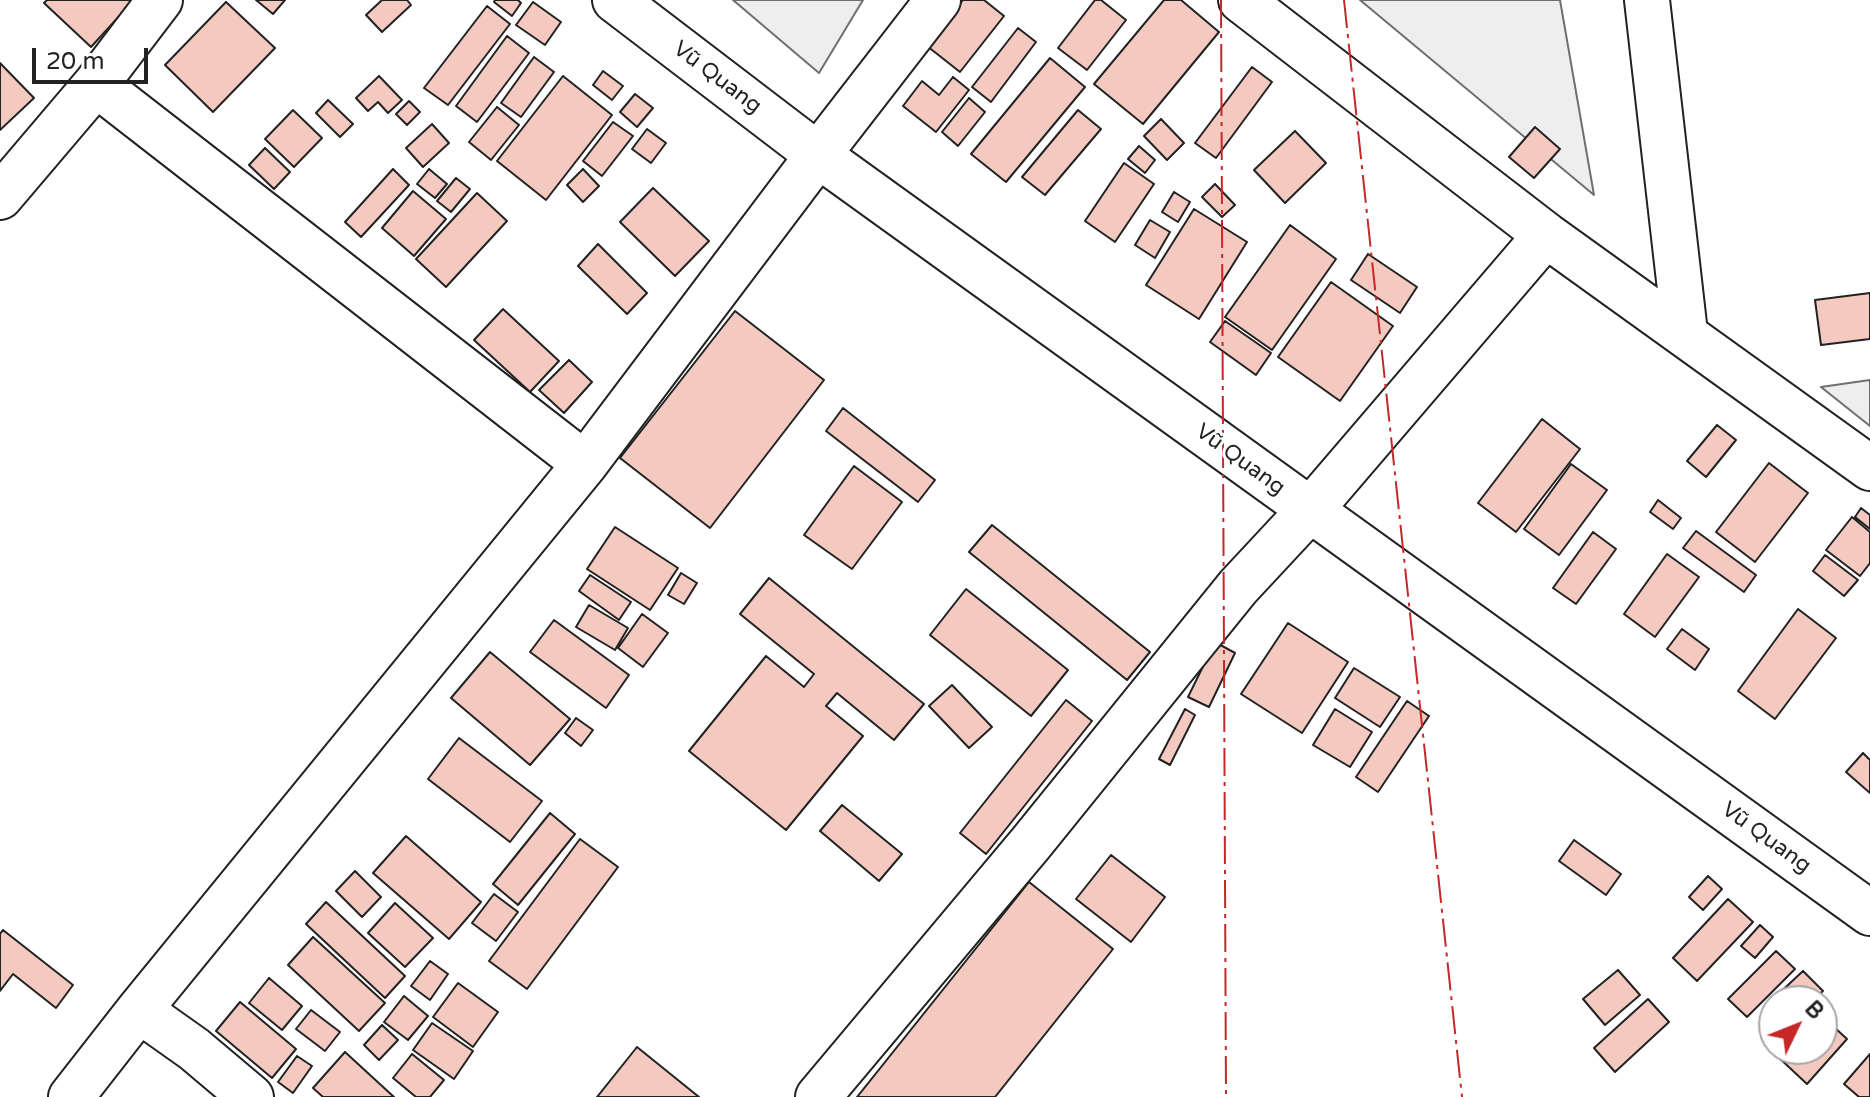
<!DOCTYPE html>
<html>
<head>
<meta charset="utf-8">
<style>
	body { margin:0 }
	#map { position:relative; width:1870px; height:1097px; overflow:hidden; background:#fff; font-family:"Varela Round",sans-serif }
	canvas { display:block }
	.north { position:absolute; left:1758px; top:985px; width:80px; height:80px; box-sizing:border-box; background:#fff; border:2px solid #a7a7a7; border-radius:50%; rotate:47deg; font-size:22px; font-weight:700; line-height:32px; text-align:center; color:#222 }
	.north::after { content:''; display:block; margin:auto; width:28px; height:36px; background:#c62828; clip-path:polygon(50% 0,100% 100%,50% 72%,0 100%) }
	.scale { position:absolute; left:32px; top:48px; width:116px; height:36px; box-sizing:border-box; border:4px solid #222; border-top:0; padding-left:10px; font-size:24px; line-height:28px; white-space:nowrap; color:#222; -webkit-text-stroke:6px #fff; paint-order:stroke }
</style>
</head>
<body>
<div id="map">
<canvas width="1870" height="1097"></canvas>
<div class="north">B</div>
<div class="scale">20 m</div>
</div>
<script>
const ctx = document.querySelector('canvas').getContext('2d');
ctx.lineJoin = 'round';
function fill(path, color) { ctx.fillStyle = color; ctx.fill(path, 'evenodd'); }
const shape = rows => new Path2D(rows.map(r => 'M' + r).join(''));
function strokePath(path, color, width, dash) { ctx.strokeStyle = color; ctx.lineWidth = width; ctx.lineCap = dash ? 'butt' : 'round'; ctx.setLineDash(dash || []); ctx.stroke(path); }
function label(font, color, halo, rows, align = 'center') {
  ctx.font = font + ' "Varela Round",sans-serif'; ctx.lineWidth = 6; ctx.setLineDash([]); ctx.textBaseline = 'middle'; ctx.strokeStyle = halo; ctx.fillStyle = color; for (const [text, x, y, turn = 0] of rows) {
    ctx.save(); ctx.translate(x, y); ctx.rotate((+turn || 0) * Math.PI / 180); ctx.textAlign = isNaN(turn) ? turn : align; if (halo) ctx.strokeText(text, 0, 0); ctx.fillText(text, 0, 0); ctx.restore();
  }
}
const green = shape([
	[733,0,863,0,819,73,733,0],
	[1360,0,1560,0,1594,195,1360,0],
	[1870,380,1870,426,1821,387,1870,380]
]);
const building = shape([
	[47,0,134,0,91,47,44,3,47,0],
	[256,0,285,0,273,14,256,0],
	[382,0,407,0,411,5,382,32,366,15,382,0],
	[495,0,518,0,521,3,512,16,494,2,495,0],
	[963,0,984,0,1004,16,960,72,927,46,963,0],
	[1095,0,1101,0,1126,20,1087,70,1058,48,1095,0],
	[1164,0,1181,0,1219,32,1143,124,1094,84,1164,0],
	[226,2,275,48,213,112,165,65,226,2],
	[533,2,561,22,545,45,516,25,533,2],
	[487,6,510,24,448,105,424,88,487,6],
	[1018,28,1036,42,991,102,972,87,1018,28],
	[507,36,529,53,477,122,456,106,507,36],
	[534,57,554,72,521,117,501,103,534,57],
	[1050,58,1085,87,1006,182,971,154,1050,58],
	[0,63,34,98,0,130,0,63],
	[1252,67,1272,82,1216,158,1195,143,1252,67],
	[603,71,623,86,612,100,593,85,603,71],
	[379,76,402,100,388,113,378,102,368,111,356,98,379,76],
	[563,76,612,115,546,200,497,161,563,76],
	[953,77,969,90,936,132,903,106,922,81,939,95,953,77],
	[635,94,653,108,637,127,620,112,635,94],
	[969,98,985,112,958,146,942,132,969,98],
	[328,100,353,124,340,137,316,113,328,100],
	[409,101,420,112,407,125,396,114,409,101],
	[497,107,519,125,491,160,469,142,497,107],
	[293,110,322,138,294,167,265,139,293,110],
	[1078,110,1101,129,1045,195,1022,177,1078,110],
	[1161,119,1184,143,1167,160,1144,136,1161,119],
	[613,122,633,136,602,176,583,161,613,122],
	[432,124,449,143,423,167,406,148,432,124],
	[1535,127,1560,149,1534,178,1509,157,1535,127],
	[647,129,666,143,651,163,632,149,647,129],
	[1295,131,1326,163,1285,203,1254,170,1295,131],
	[1139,146,1155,160,1145,173,1128,159,1139,146],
	[265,148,290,172,274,189,249,165,265,148],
	[1124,163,1154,184,1115,242,1085,221,1124,163],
	[393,169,409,185,361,237,345,222,393,169],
	[429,169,447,184,435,198,417,184,429,169],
	[583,169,599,186,583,202,567,185,583,169],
	[456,178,470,189,451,212,437,201,456,178],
	[1215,184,1235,205,1222,217,1202,197,1215,184],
	[653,188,709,241,675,276,620,222,653,188],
	[413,191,446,219,414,256,382,228,413,191],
	[1174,192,1190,202,1178,222,1162,212,1174,192],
	[477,193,507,221,446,287,416,259,477,193],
	[1194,209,1247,242,1199,319,1146,285,1194,209],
	[1150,220,1170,232,1155,258,1135,245,1150,220],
	[1290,225,1336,259,1272,350,1225,317,1290,225],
	[598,244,647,293,627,314,578,266,598,244],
	[1368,254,1417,287,1400,313,1351,280,1368,254],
	[1331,282,1393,326,1340,401,1278,357,1331,282],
	[1870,293,1870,339,1821,345,1815,300,1870,293],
	[503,309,559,361,530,392,474,340,503,309],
	[735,311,824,380,710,528,620,458,735,311],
	[1225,321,1271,353,1256,375,1210,342,1225,321],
	[569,360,592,382,564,413,539,390,569,360],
	[843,408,935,480,918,502,826,431,843,408],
	[1542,419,1580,449,1516,532,1478,503,1542,419],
	[1717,425,1736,440,1706,477,1687,461,1717,425],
	[1769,463,1808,493,1755,562,1716,532,1769,463],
	[1571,464,1607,490,1559,555,1524,529,1571,464],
	[854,466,902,502,852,569,804,535,854,466],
	[1658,500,1681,518,1673,529,1650,512,1658,500],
	[1861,508,1870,515,1870,529,1855,517,1861,508],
	[1852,517,1870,532,1870,563,1860,576,1826,550,1852,517],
	[992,525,1150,652,1127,680,969,552,992,525],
	[615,527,678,568,650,610,587,569,615,527],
	[1696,531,1756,575,1744,592,1683,548,1696,531],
	[1593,532,1616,549,1576,604,1553,588,1593,532],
	[1667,554,1699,577,1655,637,1624,614,1667,554],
	[1825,555,1858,580,1844,596,1813,571,1825,555],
	[681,573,697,583,684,604,668,595,681,573],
	[590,575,631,602,619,620,579,591,590,575],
	[769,578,924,704,894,740,837,693,826,706,863,736,786,830,689,751,766,656,804,687,814,674,740,614,769,578],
	[966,589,1068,670,1031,716,930,635,966,589],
	[589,605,628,628,615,650,576,627,589,605],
	[1798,609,1836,638,1775,719,1738,691,1798,609],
	[642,614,668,633,643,667,618,648,642,614],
	[554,620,629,675,606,708,530,652,554,620],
	[1288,623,1348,662,1302,733,1241,694,1288,623],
	[1682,629,1709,649,1695,670,1667,649,1682,629],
	[1215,642,1235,653,1209,707,1188,697,1215,642],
	[490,652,570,719,530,765,451,698,490,652],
	[1354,668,1400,697,1380,727,1335,698,1354,668],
	[952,685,992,727,969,748,929,706,952,685],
	[1066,700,1092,721,986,854,960,833,1066,700],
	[1407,701,1429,716,1378,792,1356,777,1407,701],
	[1185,709,1195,715,1170,765,1159,759,1185,709],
	[1335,709,1372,732,1350,767,1313,745,1335,709],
	[576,718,593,730,581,746,565,733,576,718],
	[459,738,542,801,510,842,428,779,459,738],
	[1863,753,1870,760,1870,793,1846,772,1863,753],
	[842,805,902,854,879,881,820,831,842,805],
	[550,813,575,834,518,905,493,884,550,813],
	[406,836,481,902,449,939,373,873,406,836],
	[580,839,618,867,527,989,489,961,580,839],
	[1574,840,1621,874,1606,895,1559,861,1574,840],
	[1111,855,1165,897,1131,942,1076,899,1111,855],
	[355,871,381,897,362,917,336,891,355,871],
	[1708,876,1722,889,1703,910,1689,897,1708,876],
	[1029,882,1113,949,995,1097,857,1097,1029,882],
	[494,894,518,912,496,941,472,923,494,894],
	[1728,899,1753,922,1697,981,1673,958,1728,899],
	[326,902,405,976,385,998,306,924,326,902],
	[395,903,433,938,405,967,368,933,395,903],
	[1760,925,1773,937,1755,958,1741,946,1760,925],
	[3,930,73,985,56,1008,13,974,0,991,0,934,3,930],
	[313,937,385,1003,359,1031,288,965,313,937],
	[1776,951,1795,969,1747,1017,1728,999,1776,951],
	[430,961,448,974,430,1000,411,986,430,961],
	[1618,970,1640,995,1605,1025,1583,999,1618,970],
	[1803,971,1823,991,1813,1001,1775,1001,1773,999,1803,971],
	[269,978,302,1006,282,1030,249,1003,269,978],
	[458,983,498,1012,473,1047,433,1017,458,983],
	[404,996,428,1016,408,1040,384,1022,404,996],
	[1648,999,1669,1022,1615,1072,1594,1048,1648,999],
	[240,1002,296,1049,272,1078,216,1031,240,1002],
	[311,1010,340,1032,325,1051,296,1029,311,1010],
	[1822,1016,1847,1039,1807,1084,1776,1055,1781,1049,1822,1049,1822,1016],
	[432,1023,473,1051,454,1079,413,1050,432,1023],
	[382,1025,398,1040,379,1060,364,1045,382,1025],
	[637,1047,699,1097,597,1097,637,1047],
	[345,1052,394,1097,323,1097,313,1088,345,1052],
	[412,1054,444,1080,430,1097,416,1097,393,1078,412,1054],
	[1870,1054,1870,1097,1859,1097,1844,1084,1870,1054],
	[297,1056,312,1066,293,1093,278,1082,297,1056]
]);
const minor = shape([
	[1241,0,1546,235,1870,468],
	[1647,0,1685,333],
	[96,84,585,464],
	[0,197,96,84,160,0],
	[139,1010,194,1049,251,1097],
	[71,1097,139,1010,585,464,818,155,938,0],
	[818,1097,1031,843,1238,587,1319,500,1546,235]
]);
const major = shape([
	[615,0,818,155,1870,913]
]);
const power = shape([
	[1221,0,1226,1097],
	[1344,0,1462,1097]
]);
const streetNames = [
	["Vũ Quang",717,78,37],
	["Vũ Quang",1240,460,36],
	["Vũ Quang",1766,838,36]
];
fill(green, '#eee');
strokePath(green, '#6f6f6f', 2);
fill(building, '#f3c9c0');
strokePath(building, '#222', 2);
strokePath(minor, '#222', 48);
strokePath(major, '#222', 48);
strokePath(minor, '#fff', 44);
strokePath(major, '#fff', 44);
strokePath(power, '#c62828', 2, [28, 6, 4, 6]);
label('22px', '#222', '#fff', streetNames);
</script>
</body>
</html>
